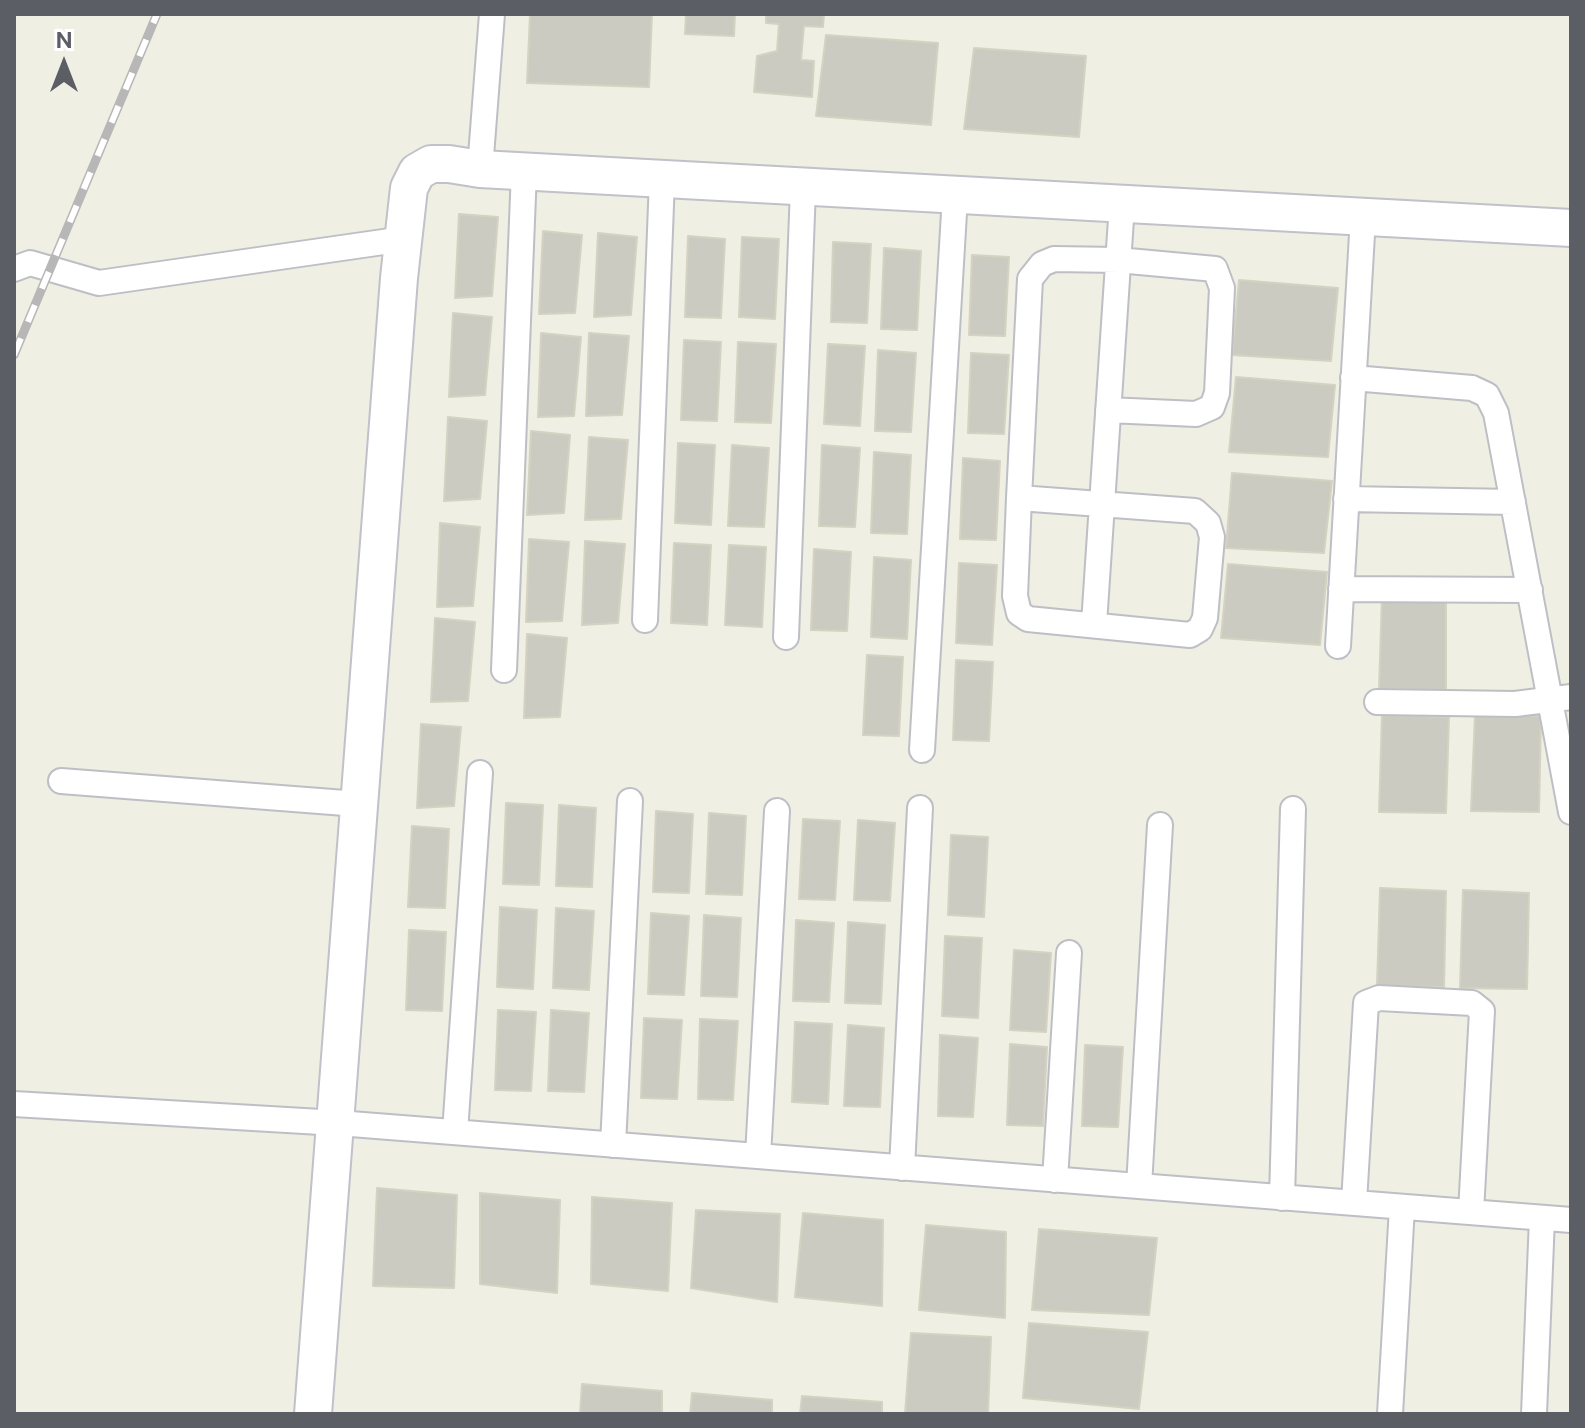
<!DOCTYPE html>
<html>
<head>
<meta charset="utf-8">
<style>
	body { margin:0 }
	#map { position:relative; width:1585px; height:1428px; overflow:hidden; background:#efefe3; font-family:"Public Sans",sans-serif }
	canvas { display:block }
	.frame { position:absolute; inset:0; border:16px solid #5b5e65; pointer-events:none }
	.north { position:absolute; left:24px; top:24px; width:80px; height:80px; -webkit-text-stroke:6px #fff; paint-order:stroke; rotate:0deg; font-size:22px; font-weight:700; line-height:32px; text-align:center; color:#5b5e65 }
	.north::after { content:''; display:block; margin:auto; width:28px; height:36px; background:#5b5e65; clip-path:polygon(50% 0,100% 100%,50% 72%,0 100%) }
</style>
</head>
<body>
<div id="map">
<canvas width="1585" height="1428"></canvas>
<div class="frame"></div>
<div class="north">N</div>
</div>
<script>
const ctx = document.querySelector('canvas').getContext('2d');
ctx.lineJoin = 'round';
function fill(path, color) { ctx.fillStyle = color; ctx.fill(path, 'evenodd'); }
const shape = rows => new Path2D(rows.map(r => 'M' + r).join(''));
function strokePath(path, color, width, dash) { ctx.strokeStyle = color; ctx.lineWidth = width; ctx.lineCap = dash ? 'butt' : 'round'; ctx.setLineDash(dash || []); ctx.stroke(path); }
const building = shape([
	[530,14,652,14,649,87,527,83,530,14],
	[686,14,735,14,734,36,685,34,686,14],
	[766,14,824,14,823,27,804,26,801,60,814,61,812,97,754,92,757,56,777,51,779,24,766,23,766,14],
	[826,35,938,43,931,125,816,116,826,35],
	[974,48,1086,56,1079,137,964,129,974,48],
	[459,214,498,217,492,296,455,298,459,214],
	[543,231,582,235,575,313,539,314,543,231],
	[598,233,637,237,631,315,594,317,598,233],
	[688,236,725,239,721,318,685,317,688,236],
	[742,237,779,239,775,319,739,317,742,237],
	[833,242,871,244,867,323,831,322,833,242],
	[884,248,921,251,917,330,881,329,884,248],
	[972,255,1009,257,1005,336,969,335,972,255],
	[1239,280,1338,288,1331,361,1232,355,1239,280],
	[453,313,492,317,485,395,449,397,453,313],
	[541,333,581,337,574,416,538,417,541,333],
	[589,333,629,336,622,415,586,416,589,333],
	[684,340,721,342,717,421,681,420,684,340],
	[738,342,776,344,771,423,735,422,738,342],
	[828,344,865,346,860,426,824,424,828,344],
	[878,350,916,353,911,432,875,431,878,350],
	[971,353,1009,355,1004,434,968,433,971,353],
	[1236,377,1335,385,1328,457,1229,452,1236,377],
	[448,417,487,421,480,499,444,501,448,417],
	[531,431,570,435,564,513,527,515,531,431],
	[589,437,628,440,621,519,585,520,589,437],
	[678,443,715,445,711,525,675,523,678,443],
	[732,445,769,448,764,527,728,526,732,445],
	[822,445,860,448,855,527,819,526,822,445],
	[874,452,911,455,907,534,871,533,874,452],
	[963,458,1000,461,996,540,960,539,963,458],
	[1232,473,1332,481,1324,553,1226,548,1232,473],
	[440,523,480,527,473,606,437,607,440,523],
	[529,539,569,542,562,621,526,622,529,539],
	[585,541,625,544,618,623,582,625,585,541],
	[674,543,711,545,707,625,671,623,674,543],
	[729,545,766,547,762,627,725,625,729,545],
	[814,549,851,552,847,631,811,630,814,549],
	[874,557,911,560,907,639,871,637,874,557],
	[959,563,997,565,992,645,956,643,959,563],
	[1228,564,1327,572,1320,645,1221,638,1228,564],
	[1382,596,1446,600,1446,690,1379,689,1382,596],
	[435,618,475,622,468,701,431,702,435,618],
	[527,634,567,638,560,717,524,718,527,634],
	[867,655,903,657,899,736,863,735,867,655],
	[956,660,993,662,989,741,953,740,956,660],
	[1475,713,1541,716,1539,812,1471,811,1475,713],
	[1382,715,1449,717,1446,813,1379,812,1382,715],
	[421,724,461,727,454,806,417,808,421,724],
	[506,803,543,805,539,885,503,884,506,803],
	[559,805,596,808,592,887,556,886,559,805],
	[656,811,693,814,689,893,653,892,656,811],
	[709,813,746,816,742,895,706,894,709,813],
	[803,819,840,821,835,900,799,899,803,819],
	[858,820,895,823,890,901,854,900,858,820],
	[412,826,449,829,445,908,408,907,412,826],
	[951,835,988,837,984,917,948,915,951,835],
	[1380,888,1446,891,1444,987,1377,986,1380,888],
	[1463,890,1529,893,1527,989,1460,988,1463,890],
	[500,907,537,910,533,989,497,987,500,907],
	[556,908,594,911,589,990,553,988,556,908],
	[651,913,689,916,684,995,648,994,651,913],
	[704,915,741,918,737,997,701,996,704,915],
	[796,920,834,923,829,1002,793,1001,796,920],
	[848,922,885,925,881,1004,845,1003,848,922],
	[409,930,446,932,442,1011,406,1010,409,930],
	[945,936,982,938,978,1018,942,1016,945,936],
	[1014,950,1051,953,1046,1032,1010,1030,1014,950],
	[498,1010,536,1012,531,1091,495,1090,498,1010],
	[551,1010,589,1013,584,1092,548,1091,551,1010],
	[644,1018,682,1020,677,1099,641,1098,644,1018],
	[700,1019,738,1021,733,1100,698,1099,700,1019],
	[795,1022,832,1024,828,1104,792,1102,795,1022],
	[848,1025,884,1028,880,1107,844,1106,848,1025],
	[940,1035,978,1038,973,1117,938,1116,940,1035],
	[1010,1044,1047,1047,1043,1126,1007,1125,1010,1044],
	[1085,1045,1123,1047,1118,1127,1082,1126,1085,1045],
	[377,1188,457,1195,454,1288,373,1286,377,1188],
	[480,1193,560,1200,557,1293,480,1284,480,1193],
	[592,1197,672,1203,668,1291,591,1284,592,1197],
	[696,1210,780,1214,777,1302,691,1288,696,1210],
	[803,1213,883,1220,882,1306,795,1297,803,1213],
	[926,1225,1006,1232,1005,1318,919,1310,926,1225],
	[1039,1229,1157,1238,1149,1315,1032,1310,1039,1229],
	[1029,1323,1148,1332,1139,1409,1023,1398,1029,1323],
	[911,1333,991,1337,988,1414,905,1414,911,1333],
	[582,1384,662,1391,662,1414,580,1414,582,1384],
	[692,1393,772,1400,772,1414,690,1414,692,1393],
	[802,1396,882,1402,882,1414,800,1414,802,1396]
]);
const street = shape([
	[480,169,492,14],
	[14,269,30,263,99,283,404,239],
	[1353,378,1472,388,1487,395,1496,413,1571,812],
	[1019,498,1015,596,1019,613,1028,619,1190,635,1200,629,1205,618,1212,537,1208,523,1195,511,1019,498,1030,279,1042,264,1054,259,1118,260,1215,269,1222,288,1217,393,1212,407,1196,414,1108,410],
	[1346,499,1513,502],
	[1341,589,1530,590],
	[645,620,662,179],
	[1094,624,1122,204],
	[786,637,803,188],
	[1338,646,1363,217],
	[504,670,524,171],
	[1377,702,1515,704,1571,697],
	[922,750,955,196],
	[61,781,358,804],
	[14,1104,338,1123,1571,1220],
	[455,1132,480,773],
	[613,1145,630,801],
	[758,1156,777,811],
	[902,1168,920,808],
	[1055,1180,1069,953],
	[1139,1186,1160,825],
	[1282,1198,1293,809],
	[1354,1202,1366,1003,1379,998,1472,1003,1482,1011,1471,1212],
	[1390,1414,1402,1207],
	[1534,1414,1542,1218]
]);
const secondary = shape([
	[313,1414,399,278,409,188,417,172,431,164,449,164,480,169,1571,228]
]);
const rail = shape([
	[14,355,157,14]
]);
fill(building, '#cccbc2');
strokePath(building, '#d4d2c1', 2);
strokePath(street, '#bdbfc5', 28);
strokePath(secondary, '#c0c1c9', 40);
strokePath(street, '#fff', 24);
strokePath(secondary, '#fff', 36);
strokePath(rail, '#b7b7b8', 9);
strokePath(rail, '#fff', 6, [18]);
</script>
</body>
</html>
